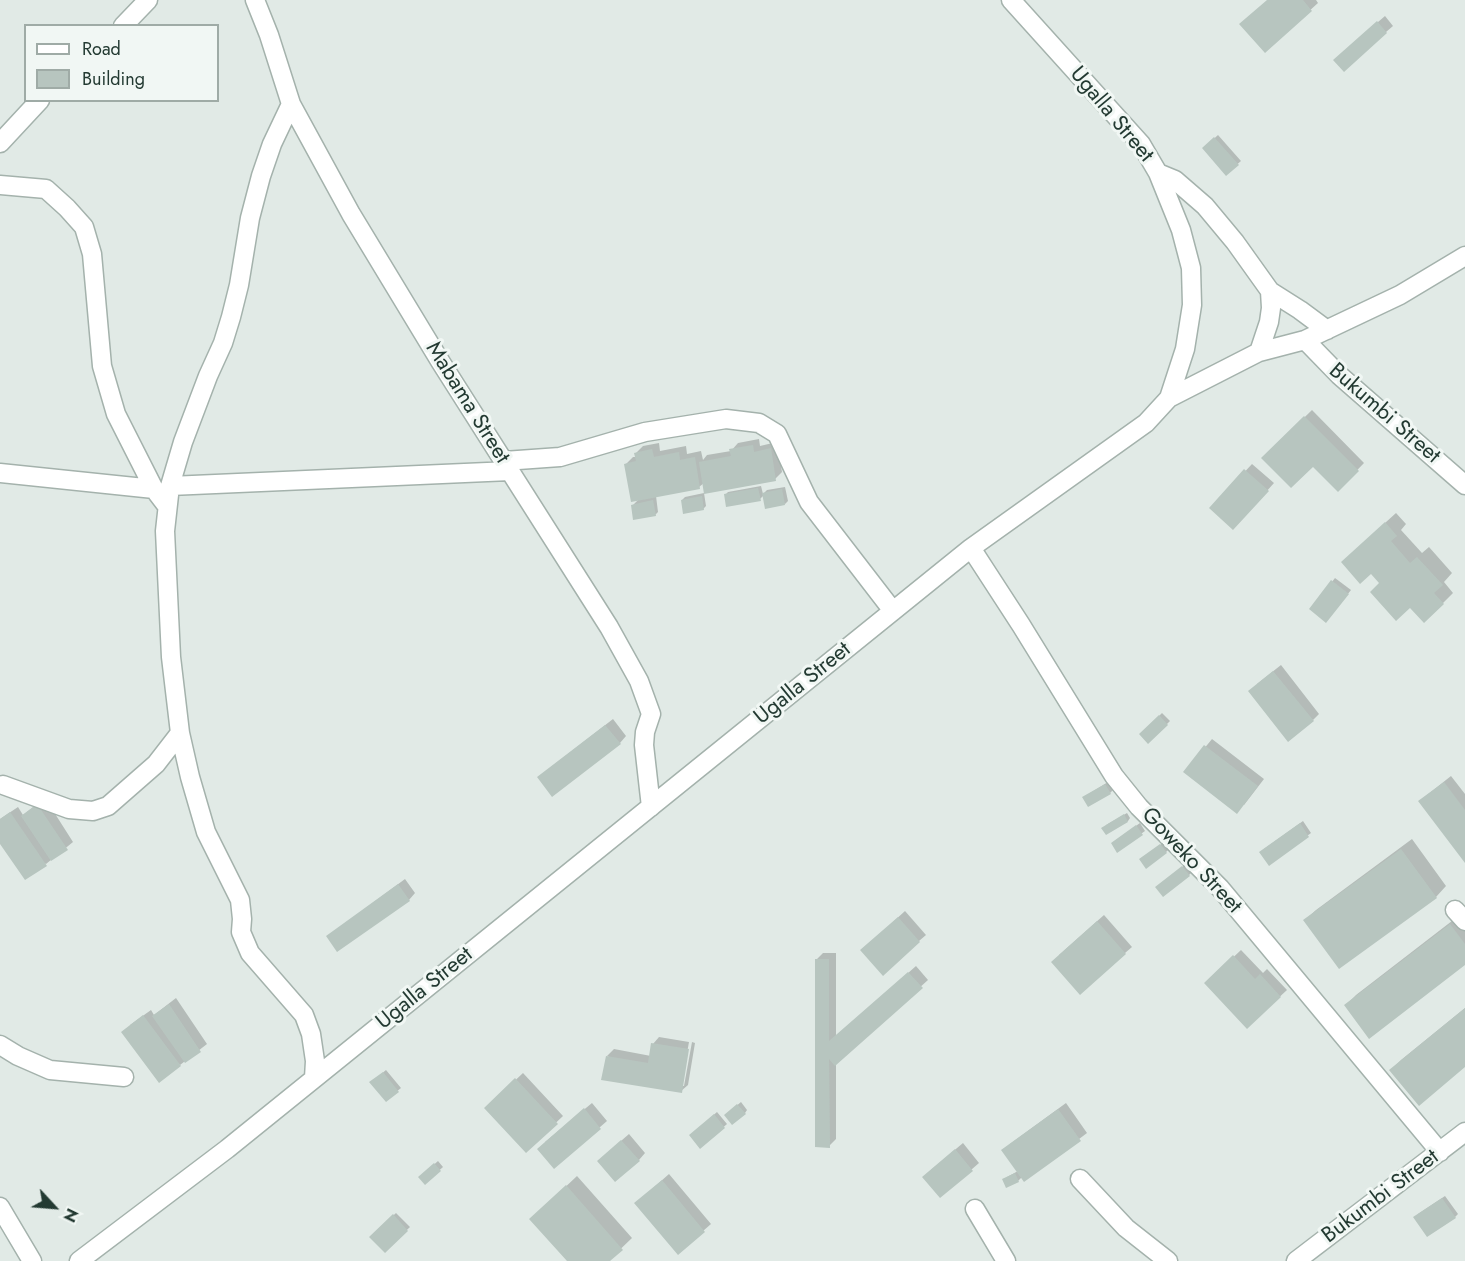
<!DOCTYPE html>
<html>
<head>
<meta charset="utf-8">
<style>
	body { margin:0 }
	#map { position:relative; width:1465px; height:1261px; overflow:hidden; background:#e1eae6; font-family:Jost,sans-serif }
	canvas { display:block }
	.legend { position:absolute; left:24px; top:24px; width:195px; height:78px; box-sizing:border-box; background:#f1f7f4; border:2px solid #9faba6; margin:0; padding:8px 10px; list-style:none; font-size:18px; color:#233a32 }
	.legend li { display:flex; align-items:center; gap:12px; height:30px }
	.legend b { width:30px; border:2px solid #9faba6 }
	.north { position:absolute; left:24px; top:1177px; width:60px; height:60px; -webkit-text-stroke:4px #f1f7f4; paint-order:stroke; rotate:116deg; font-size:16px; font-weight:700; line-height:24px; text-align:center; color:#233a32 }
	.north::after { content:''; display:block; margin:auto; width:21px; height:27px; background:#233a32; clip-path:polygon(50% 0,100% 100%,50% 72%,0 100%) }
</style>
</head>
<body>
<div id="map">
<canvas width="1465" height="1261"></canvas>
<ul class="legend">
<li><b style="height:8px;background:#fff"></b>Road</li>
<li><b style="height:16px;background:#b7c5bf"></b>Building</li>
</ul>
<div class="north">N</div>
</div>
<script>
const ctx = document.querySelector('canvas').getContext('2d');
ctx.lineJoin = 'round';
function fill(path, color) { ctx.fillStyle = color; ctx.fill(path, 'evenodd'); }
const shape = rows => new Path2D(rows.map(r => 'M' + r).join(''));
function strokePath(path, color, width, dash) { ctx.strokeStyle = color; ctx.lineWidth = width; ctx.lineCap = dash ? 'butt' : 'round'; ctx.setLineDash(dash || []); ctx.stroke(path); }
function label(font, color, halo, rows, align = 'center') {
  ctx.font = font + ' Jost,sans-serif'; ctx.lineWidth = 6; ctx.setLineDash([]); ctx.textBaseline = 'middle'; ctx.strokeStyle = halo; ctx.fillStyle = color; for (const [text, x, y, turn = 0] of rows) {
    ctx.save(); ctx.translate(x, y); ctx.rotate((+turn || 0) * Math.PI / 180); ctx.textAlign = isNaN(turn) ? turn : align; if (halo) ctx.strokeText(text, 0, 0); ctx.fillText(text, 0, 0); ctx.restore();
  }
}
const shadow = shape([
	[1268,0,1316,0,1318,3,1265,51],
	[1385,16,1393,26,1386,32,1342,53],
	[1218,135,1241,161,1226,174,1204,148],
	[1312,410,1364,463,1338,490,1313,464,1263,458],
	[759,439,760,446,777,442,782,472,775,479,704,483,699,487,656,496,658,512,655,515,633,505,639,499,626,464,633,457,637,457,636,453,643,446,659,443,660,451,686,446,687,454,701,451,703,460,707,455,731,451,738,443],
	[1252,464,1274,483,1239,522,1211,508],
	[761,486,763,494,767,490,785,487,788,501,785,504,764,495,760,499,725,495,728,492],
	[704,493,706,506,703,509,682,500,685,497],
	[1396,513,1406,524,1401,530,1422,553,1429,547,1452,573,1444,582,1453,593,1443,603,1410,606,1381,583,1353,552],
	[1335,578,1351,590,1329,618,1311,609],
	[1281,665,1319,714,1313,720,1257,684],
	[1162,713,1170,721,1149,742,1141,734],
	[613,719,626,736,620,743,546,771],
	[1212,739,1264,779,1244,805,1185,772],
	[1451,776,1465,794,1465,861,1427,795],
	[1108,782,1113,790,1110,793,1087,795],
	[45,798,73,842,46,864,0,841,0,819,18,807,23,815],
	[1127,813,1130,818,1128,821,1106,825],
	[1303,821,1311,833,1270,863,1264,849],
	[1140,823,1145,831,1118,850,1116,840],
	[1412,839,1446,886,1436,897,1305,920,1316,910],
	[1164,842,1169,849,1166,852,1144,857],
	[1186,864,1192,872,1189,875,1160,884],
	[405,879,415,893,409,900,328,936],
	[905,911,926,935,919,941,869,944],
	[1461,914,1465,920,1465,964,1346,1005,1356,995],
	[1104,915,1132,947,1125,953,1059,955],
	[1241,950,1263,973,1267,969,1287,990,1247,1027,1206,983],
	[823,953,836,953,836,1037,916,966,928,980,836,1063,836,1139,829,1146,816,960],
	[176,998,207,1044,180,1065,130,1025,151,1010,154,1015],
	[1465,1008,1465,1065,1391,1070,1401,1060],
	[659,1037,689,1042,681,1086,684,1086,692,1042,695,1043,688,1085,681,1091,607,1056,614,1049,651,1056,653,1044],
	[386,1070,401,1088,386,1100,374,1080],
	[523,1073,563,1116,526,1151,486,1108],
	[741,1102,747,1110,745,1113,729,1112],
	[592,1103,607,1121,554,1167,545,1142],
	[1066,1103,1087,1133,1025,1180,1022,1177,1018,1181,1007,1177,1018,1171,1010,1144],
	[717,1112,727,1124,701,1147,694,1132],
	[629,1134,645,1153,639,1160,606,1154],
	[963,1143,979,1163,941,1196,931,1170],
	[438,1161,443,1167,425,1183,420,1177],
	[669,1174,711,1224,678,1253,643,1197],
	[577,1176,632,1238,608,1261,569,1261,542,1209],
	[1445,1196,1458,1214,1455,1217,1418,1214],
	[396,1213,410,1227,385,1251,371,1237]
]);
const building = shape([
	[1267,0,1303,0,1312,11,1265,53,1239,24],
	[1377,21,1387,33,1344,72,1333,60],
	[1214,137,1239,165,1226,176,1202,148],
	[1304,416,1359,471,1338,492,1313,467,1291,488,1261,458],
	[753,445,754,452,771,448,776,481,704,494,699,462,731,456,729,449],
	[652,449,654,457,679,452,680,460,695,457,700,489,631,502,624,464,636,461,634,453],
	[1244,469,1269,491,1233,530,1209,508],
	[758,488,761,501,726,507,724,494],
	[782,489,785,505,765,509,762,493],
	[702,496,704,510,683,514,681,500],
	[653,500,656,516,633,520,631,505],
	[1385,522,1397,536,1391,541,1410,563,1417,557,1443,585,1434,593,1444,604,1424,623,1410,608,1396,621,1370,592,1379,583,1371,574,1360,584,1341,562],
	[1331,580,1349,594,1326,623,1309,609],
	[1273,671,1314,721,1288,742,1248,691],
	[1159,715,1168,725,1148,744,1139,734],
	[605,725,621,744,552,797,537,777],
	[1204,745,1258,786,1237,814,1183,772],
	[1444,782,1465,810,1465,863,1418,801],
	[1105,784,1111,794,1088,807,1082,797],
	[37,804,68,850,51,861,21,816],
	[10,812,47,866,25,880,0,844,0,819],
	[1124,814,1128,822,1106,835,1101,828],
	[1300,823,1309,837,1269,866,1259,852],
	[1136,825,1143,835,1117,853,1111,843],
	[1160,844,1167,853,1146,869,1139,859],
	[1401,849,1437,898,1339,969,1303,920],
	[1182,866,1190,876,1163,897,1155,887],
	[398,884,410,901,337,952,326,936],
	[898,917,920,942,883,976,860,950],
	[1097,921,1126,954,1080,995,1051,962],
	[1450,924,1465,944,1465,965,1369,1039,1344,1005],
	[1233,955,1255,979,1260,974,1281,997,1247,1029,1204,983],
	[815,959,829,959,829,1041,908,972,923,988,835,1066,829,1059,830,1148,815,1147],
	[169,1004,201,1052,185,1063,152,1016],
	[1465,1008,1465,1067,1419,1106,1389,1070],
	[143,1015,181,1066,159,1083,121,1032],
	[651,1043,689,1049,682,1093,601,1080,606,1056,648,1063],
	[383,1072,399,1092,386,1102,369,1082],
	[515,1078,558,1124,526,1153,484,1108],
	[737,1104,746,1114,732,1125,724,1115],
	[584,1108,601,1129,554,1169,537,1149],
	[1058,1109,1081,1141,1024,1182,1001,1150],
	[714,1114,725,1128,700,1149,689,1135],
	[621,1140,640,1161,615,1182,597,1161],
	[955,1149,973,1171,940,1198,922,1177],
	[434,1163,441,1171,425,1185,418,1177],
	[1015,1173,1019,1182,1006,1188,1002,1179],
	[662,1180,705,1232,678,1255,634,1203],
	[566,1185,623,1250,610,1261,567,1261,529,1219],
	[1442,1198,1456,1218,1427,1237,1413,1217],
	[393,1214,408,1231,385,1253,369,1237]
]);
const minor = shape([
	[255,0,269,35,291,104,351,214,440,361,609,627,639,681,651,714,645,732,644,745,651,807],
	[123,26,148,0],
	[291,104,272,144,261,176,250,218,239,285,231,317,223,343,208,376,183,442,170,486,165,531,171,657,180,733,190,777,206,832,240,900,242,919,241,932,250,953,304,1015,311,1034,315,1061,314,1078],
	[0,143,40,100],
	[1158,173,1175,180,1205,206,1235,242,1270,291,1271,308,1269,322,1259,352],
	[0,185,46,189,67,208,84,227,92,254,102,366,116,414,154,489,167,506],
	[1270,291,1300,310,1327,330],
	[1305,340,1339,375,1465,485],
	[1169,398,1259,352,1305,340,1400,295,1465,256],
	[504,461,560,457,645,432,726,419,759,423,777,434,809,502,893,611],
	[0,473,154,489],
	[170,486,510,471],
	[971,548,1021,625,1114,776,1139,807,1220,888,1440,1152],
	[3,785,69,809,93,811,108,806,156,764,180,733],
	[1455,910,1465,921],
	[0,1045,18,1056,50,1070,124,1077],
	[1080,1179,1126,1228,1168,1261],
	[0,1207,32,1261],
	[975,1209,1006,1261],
	[79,1261,227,1149,971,548,1146,423,1169,398,1185,349,1192,305,1191,268,1181,230,1158,173,1141,144,1011,0],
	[1296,1261,1465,1132]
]);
const streetNames = [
	["Ugalla Street",1111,115,50],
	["Mabama Street",467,403,58],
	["Bukumbi Street",1384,414,41],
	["Ugalla Street",803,684,-39],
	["Goweko Street",1191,861,47],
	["Ugalla Street",425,989,-39],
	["Bukumbi Street",1381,1197,-37]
];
fill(shadow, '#0003');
fill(building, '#b7c5bf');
strokePath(minor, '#a4b2ac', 21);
strokePath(minor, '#fff', 18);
label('22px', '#233a32', '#f1f7f4', streetNames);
</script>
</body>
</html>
